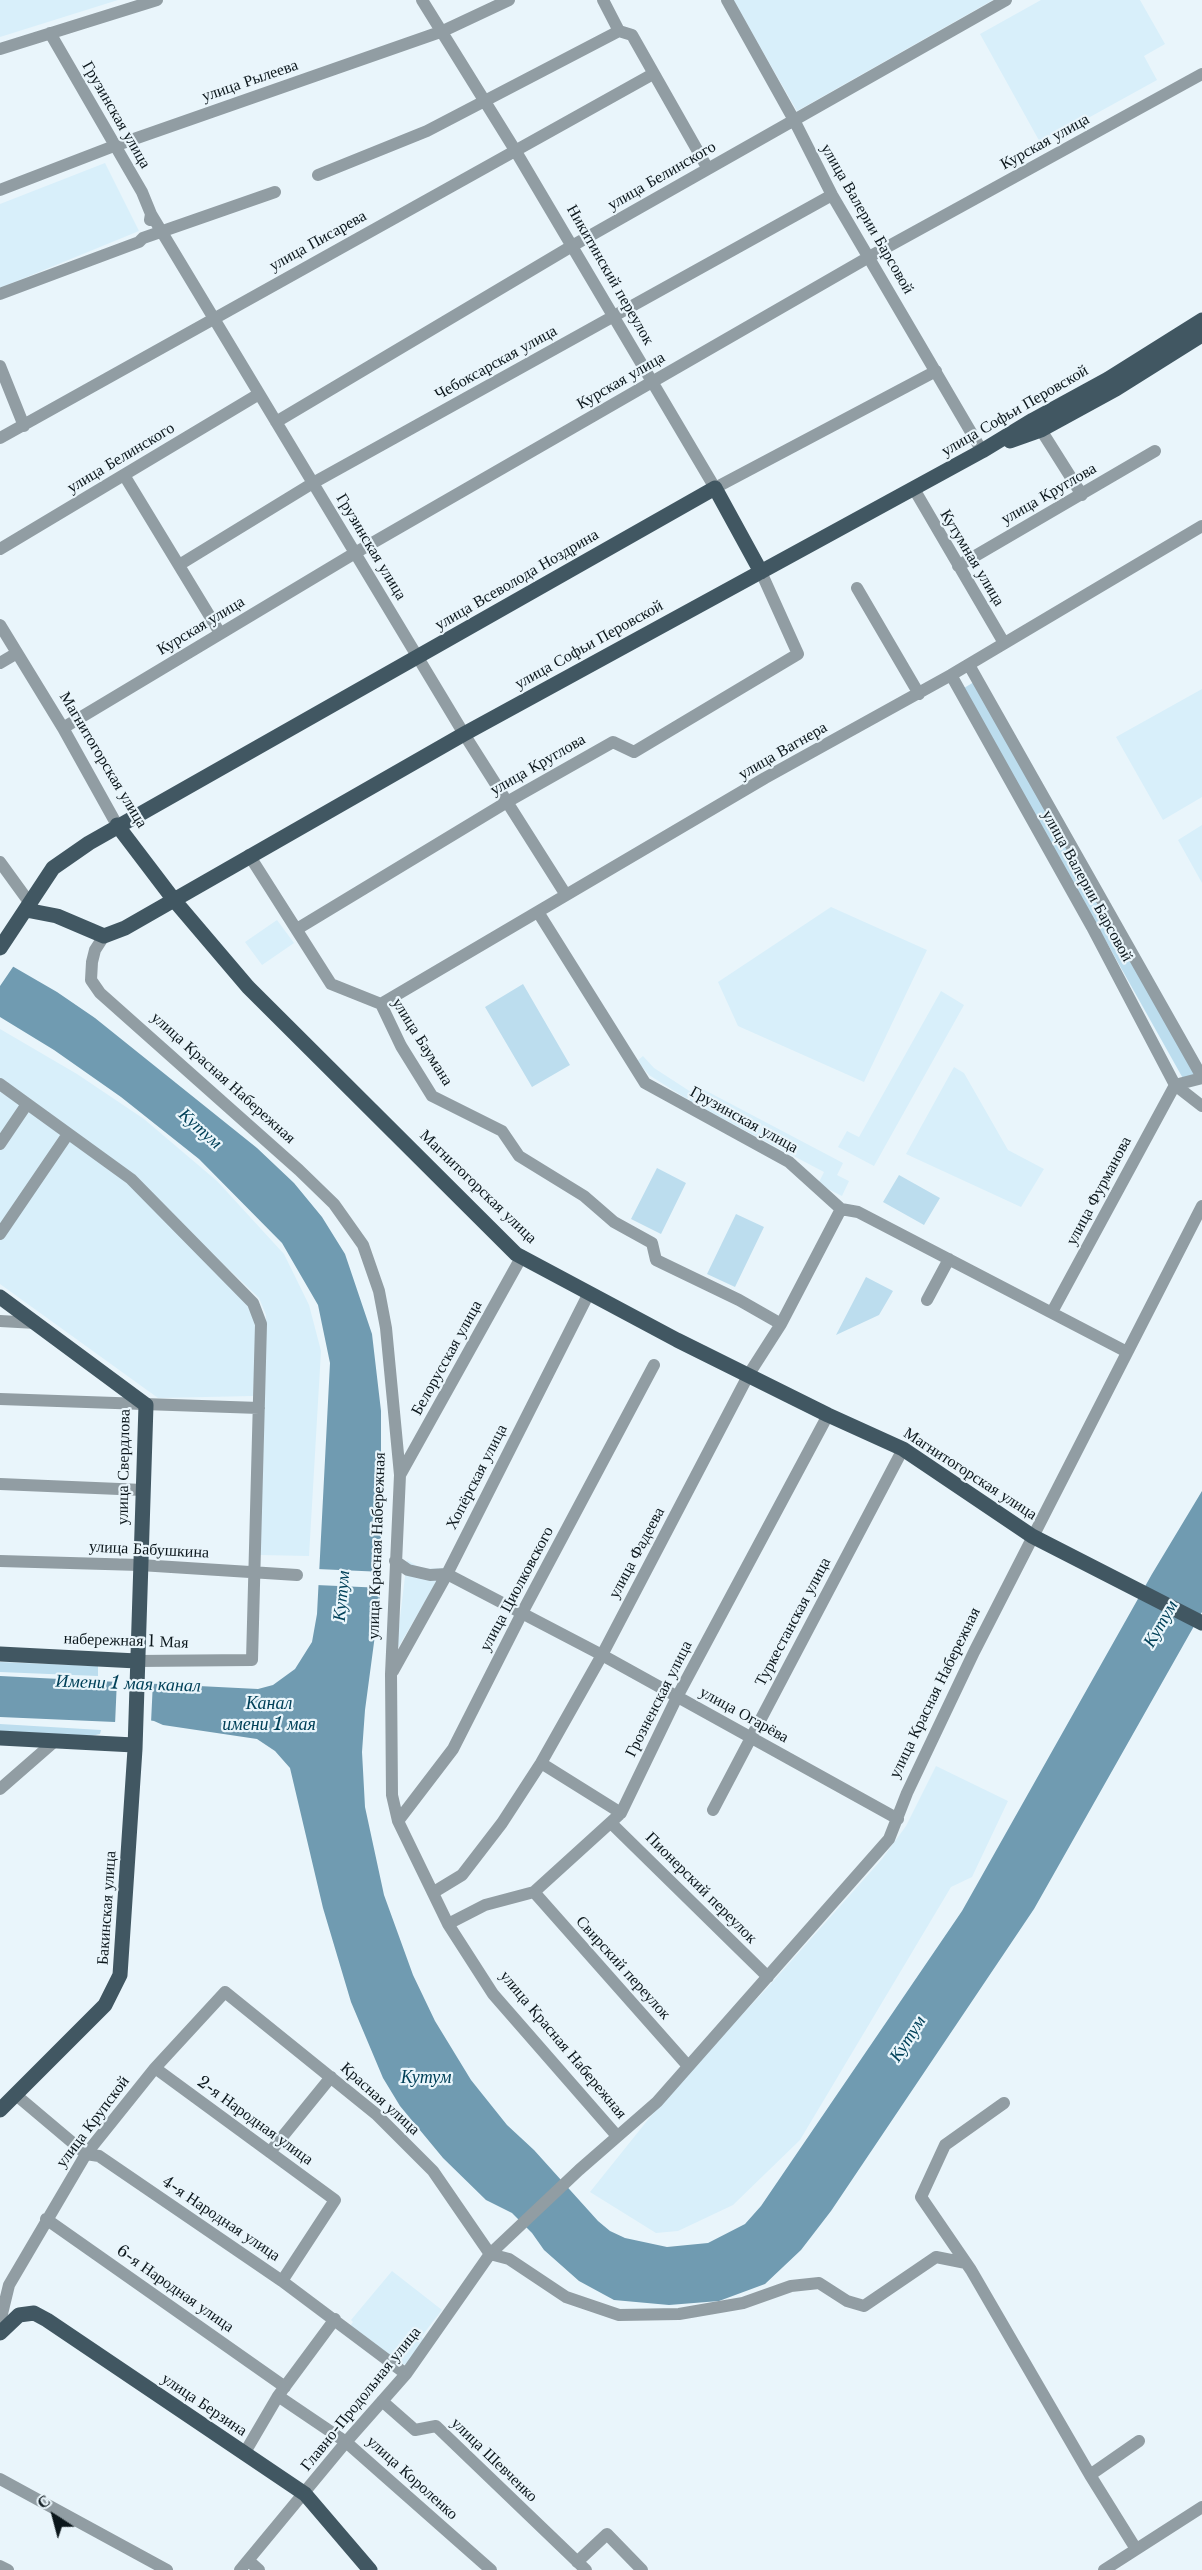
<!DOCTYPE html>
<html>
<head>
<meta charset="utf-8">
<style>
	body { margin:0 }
	#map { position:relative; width:1202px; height:2570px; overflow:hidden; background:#e9f5fb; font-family:"Libre Baskerville",serif }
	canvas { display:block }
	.north { position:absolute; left:24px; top:2486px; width:60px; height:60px; -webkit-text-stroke:4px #e9f5fb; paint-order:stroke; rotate:324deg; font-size:16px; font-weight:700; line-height:24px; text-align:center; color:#0c171c }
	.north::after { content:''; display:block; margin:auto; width:21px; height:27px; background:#0c171c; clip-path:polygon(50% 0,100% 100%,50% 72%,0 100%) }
</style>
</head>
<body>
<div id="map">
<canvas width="1202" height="2570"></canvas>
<div class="north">С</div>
</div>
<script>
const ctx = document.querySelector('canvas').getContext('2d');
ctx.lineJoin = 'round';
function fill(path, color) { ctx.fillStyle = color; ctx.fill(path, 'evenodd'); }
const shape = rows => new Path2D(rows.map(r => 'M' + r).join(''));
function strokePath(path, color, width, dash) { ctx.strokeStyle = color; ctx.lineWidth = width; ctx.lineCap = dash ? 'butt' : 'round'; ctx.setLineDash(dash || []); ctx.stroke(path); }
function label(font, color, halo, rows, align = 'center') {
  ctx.font = font + ' "Libre Baskerville",serif'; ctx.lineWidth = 4.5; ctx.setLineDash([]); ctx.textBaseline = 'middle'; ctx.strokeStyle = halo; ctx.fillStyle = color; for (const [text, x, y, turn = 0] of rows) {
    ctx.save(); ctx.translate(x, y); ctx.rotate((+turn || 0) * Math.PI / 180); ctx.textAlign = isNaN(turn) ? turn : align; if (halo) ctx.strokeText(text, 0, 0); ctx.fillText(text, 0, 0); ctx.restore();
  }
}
const built = shape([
	[0,0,118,0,0,37],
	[733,0,993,0,797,111],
	[1041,0,1140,0,1165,44,1144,56,1157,80,1041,144,980,34],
	[105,163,139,231,0,288,0,204],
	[1202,689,1202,797,1163,820,1116,737],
	[1202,825,1202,883,1178,840],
	[831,907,927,950,864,1082,738,1026,718,982],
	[277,920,294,943,262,965,245,942],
	[941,991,964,1005,874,1166,838,1147,847,1131,859,1137],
	[0,1029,77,1074,144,1119,217,1181,284,1254,309,1305,321,1351,309,1556,260,1555,266,1315,259,1298,115,1161,0,1081],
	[643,1056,654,1068,691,1092,687,1099,649,1075,637,1061],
	[954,1067,964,1073,1008,1150,1044,1169,1021,1207,906,1154],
	[697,1086,843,1163,837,1175,849,1181,842,1196,818,1184,824,1172,689,1101],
	[0,1091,129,1181,248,1303,257,1326,253,1396,158,1398,0,1284],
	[407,1560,422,1569,445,1568,396,1651],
	[936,1766,1008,1801,972,1877,951,1887,800,2140,733,2205,678,2231,656,2233,590,2192,675,2086,768,1987,882,1859,906,1826],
	[392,2271,442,2310,421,2337,426,2342,410,2363,401,2365,350,2326,353,2322,351,2320]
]);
const green = shape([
	[974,682,1197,1075,1185,1082,964,688],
	[523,984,570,1065,532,1087,485,1007],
	[657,1168,686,1183,661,1234,631,1219],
	[899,1175,940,1198,924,1225,883,1202],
	[736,1214,764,1227,735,1287,707,1274],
	[866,1277,893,1291,879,1315,836,1335],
	[0,1662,98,1666,98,1676,0,1672],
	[0,1724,101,1730,100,1734,91,1736,0,1732]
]);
const water = shape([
	[0,959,57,992,95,1018,257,1148,294,1183,322,1217,345,1254,372,1334,381,1411,381,1590,365,1710,362,1752,365,1807,384,1895,413,1975,435,2021,471,2080,507,2125,534,2150,598,2221,610,2231,625,2238,667,2247,708,2243,745,2224,761,2206,962,1911,1152,1574,1202,1491,1202,1612,1034,1909,831,2211,801,2250,765,2284,719,2301,669,2305,614,2300,579,2281,544,2250,532,2233,512,2213,486,2200,443,2158,400,2106,383,2078,351,2002,323,1908,290,1768,275,1751,257,1739,163,1725,154,1721,123,1716,115,1722,0,1717,0,1676,258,1689,273,1685,295,1669,312,1642,317,1614,330,1363,318,1305,282,1243,199,1159,121,1097,54,1050,0,1017]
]);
const pier = shape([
	[0,956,15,964,0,986],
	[317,1569,384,1572,384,1588,316,1585],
	[117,1679,153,1681,151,1723,124,1719,115,1725]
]);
const minor = shape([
	[422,0,515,150,715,488,936,371],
	[603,0,619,31,632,35,708,169],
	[727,0,794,120,832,195,982,451],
	[50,33,142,192,151,214,150,220],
	[0,49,157,0],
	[318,175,427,131,619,31],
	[0,190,114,146,443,31,509,0],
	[151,214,464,734,566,895],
	[0,294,139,242,143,238,275,192],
	[0,366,24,426],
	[276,422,572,246,1006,0],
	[1041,430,1082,495],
	[0,438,653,74],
	[124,475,220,633],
	[914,489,1004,643],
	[0,549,259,394],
	[179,565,313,483,832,195],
	[958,566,1155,451],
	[857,588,919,694],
	[0,625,63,728,117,825],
	[0,663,17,653],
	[969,665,1202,1077],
	[951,675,1092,927,1175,1085,1202,1106],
	[63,728,355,553,869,257,1202,74],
	[249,855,331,984,381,1004,401,1046,432,1096,502,1131,519,1156,584,1196,614,1222,652,1243,656,1260,739,1300,781,1324],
	[0,862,29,902],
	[538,912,645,1083,789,1162,841,1209,858,1212,1127,1352],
	[297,929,507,802,613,742,634,752,798,654,761,572],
	[104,936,95,950,92,962,91,980,100,993,299,1170,334,1204,363,1245,379,1291,386,1328,400,1475,391,1674,392,1795,398,1821,448,1924,493,1994,617,2136],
	[381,1004,765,778,951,675,1202,526],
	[0,1084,131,1179,253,1303,261,1324,252,1660,137,1661],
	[0,1144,27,1104],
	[0,1234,68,1134],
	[927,1300,949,1259],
	[1052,1312,1175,1085,1202,1078],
	[0,1321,36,1323],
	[0,1399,259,1408],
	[400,1475,522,1256],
	[0,1484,143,1490],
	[0,1561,140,1565,297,1575],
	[395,1561,408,1570,430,1575,447,1574],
	[447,1574,602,1655,898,1819],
	[393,1671,447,1574,589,1293],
	[541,1763,621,1813],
	[0,1789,55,1741],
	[713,1810,903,1449],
	[398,1821,453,1749,522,1613,654,1365],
	[612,1824,768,1977],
	[434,1892,462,1875,502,1823,541,1763,602,1655,749,1374,781,1324,841,1209],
	[534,1892,688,2066],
	[448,1924,485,1905,534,1892,621,1813,677,1697,828,1415],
	[155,2068,335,2200,282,2281],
	[16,2095,86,2154,99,2156,282,2281,406,2374],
	[1004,2103,945,2145,921,2197,971,2270,1090,2475,1136,2549],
	[270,2152,331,2077],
	[46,2219,285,2387],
	[490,2254,509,2259,566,2297,619,2315,679,2314,743,2303,791,2286,819,2283,847,2301,864,2306,936,2257,966,2263],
	[0,2322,9,2285,86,2154,155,2068,225,1992,376,2114,433,2171,490,2254],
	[278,2396,346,2442,491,2570],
	[382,2401,415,2430,436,2426,586,2570],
	[244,2454,278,2396,335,2319],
	[1090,2475,1139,2441],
	[0,2479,167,2570],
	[249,2561,259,2570],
	[577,2562,607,2534,642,2570],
	[0,2566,8,2570],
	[240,2570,346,2442,406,2374,490,2254,579,2170,657,2102,889,1839,907,1793,974,1652,1202,1206],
	[1104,2570,1202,2507]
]);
const major = shape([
	[1010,441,1041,430,1116,389,1202,335],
	[117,825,174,900,248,987,516,1254,677,1340,828,1415,903,1449,1032,1536,1202,1623],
	[26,910,57,916,104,936,125,928,464,734,982,451,1033,420,1108,379,1202,320],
	[0,948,53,868,89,843,715,488,761,572],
	[0,1297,146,1405,135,1749,120,1975,105,2005,0,2110],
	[0,1654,137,1661],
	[0,1738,134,1745],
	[0,2333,19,2315,34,2313,47,2320,305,2494,370,2570]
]);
const streetNames = [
	["улица Рылеева",250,81,-19],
	["Грузинская улица",116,115,60],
	["Курская улица",1045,142,-29],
	["улица Белинского",662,176,-30],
	["улица Валерии Барсовой",867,219,60],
	["улица Писарева",318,241,-29],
	["Никитинский переулок",610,275,60],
	["Чебоксарская улица",496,363,-29],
	["Курская улица",621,381,-30],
	["улица Софьи Перовской",1015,411,-30],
	["улица Белинского",121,458,-31],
	["улица Круглова",1049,494,-30],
	["Грузинская улица",371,547,59],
	["Кутумная улица",972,558,59],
	["улица Всеволода Ноздрина",517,580,-30],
	["Курская улица",201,626,-31],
	["улица Софьи Перовской",589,645,-29],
	["улица Вагнера",783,751,-30],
	["Магнитогорская улица",103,760,59],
	["улица Круглова",538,765,-30],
	["улица Валерии Барсовой",1087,886,61],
	["улица Баумана",422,1042,58],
	["улица Красная Набережная",223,1078,42],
	["Грузинская улица",744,1120,29],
	["Магнитогорская улица",478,1187,44],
	["улица Фурманова",1099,1191,-62],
	["Белорусская улица",447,1358,-61],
	["улица Свердлова",124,1467,-89],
	["Магнитогорская улица",970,1474,33],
	["Хопёрская улица",477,1477,-63],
	["улица Красная Набережная",377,1546,-88],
	["улица Бабушкина",149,1550,3],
	["улица Фадеева",637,1553,-62],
	["улица Циолковского",517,1589,-62],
	["Туркестанская улица",793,1622,-62],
	["набережная 1 Мая",126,1641,2],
	["улица Красная Набережная",935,1693,-64],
	["Грозненская улица",659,1699,-63],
	["улица Огарёва",744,1715,29],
	["Пионерский переулок",701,1888,45],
	["Бакинская улица",107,1908,-86],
	["Свирский переулок",623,1968,48],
	["улица Красная Набережная",563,2045,50],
	["Красная улица",380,2099,42],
	["2-я Народная улица",255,2121,36],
	["улица Крупской",93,2122,-53],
	["4-я Народная улица",221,2219,34],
	["6-я Народная улица",175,2289,35],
	["Главно-Продольная улица",361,2399,-51],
	["улица Берзина",204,2405,34],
	["улица Шевченко",494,2460,44],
	["улица Короленко",412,2478,42]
];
const waterNames = [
	["Кутум",200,1129,42],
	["Кутум",342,1596,-85],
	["Кутум",1161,1624,-60],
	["Имени 1 мая канал",128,1684,2],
	["Канал",269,1704],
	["имени 1 мая",269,1725],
	["Кутум",908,2039,-57],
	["Кутум",426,2078]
];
fill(built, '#d8effa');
fill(green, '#bcddee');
fill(water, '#709bb1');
fill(pier, '#e9f5fb');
strokePath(minor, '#919da3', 12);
strokePath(major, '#415762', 15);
label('16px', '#0c171c', '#e9f5fb', streetNames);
label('italic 18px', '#004058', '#e9f5fb', waterNames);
</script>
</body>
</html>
